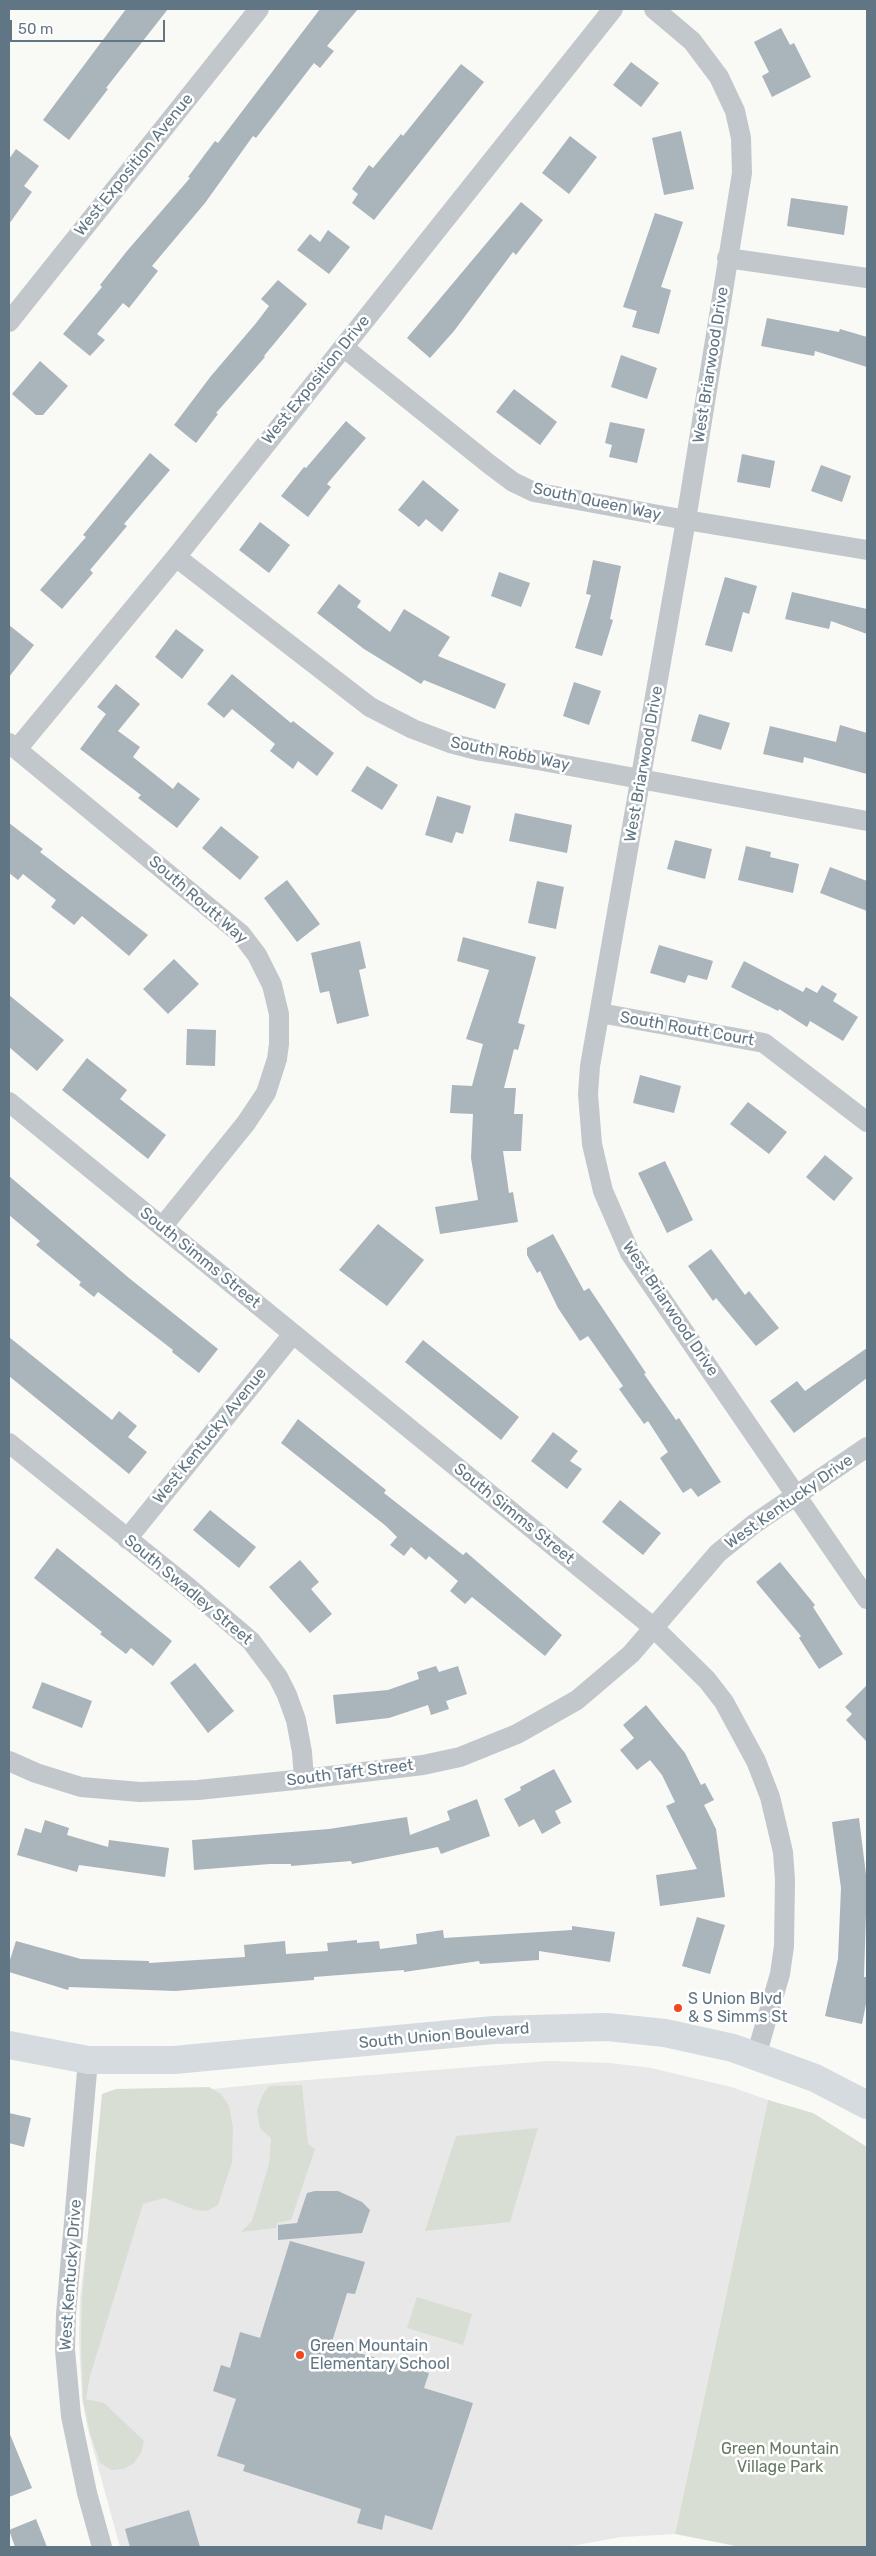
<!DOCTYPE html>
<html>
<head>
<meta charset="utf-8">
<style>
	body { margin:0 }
	#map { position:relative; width:876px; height:2556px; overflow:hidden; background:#f9f9f6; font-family:Rubik,sans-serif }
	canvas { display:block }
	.frame { position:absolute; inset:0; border:10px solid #617684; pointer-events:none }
	.scale { position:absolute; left:10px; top:20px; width:155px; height:22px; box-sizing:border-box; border:2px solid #617684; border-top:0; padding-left:6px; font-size:15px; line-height:18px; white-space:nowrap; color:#617684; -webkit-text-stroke:4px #fff; paint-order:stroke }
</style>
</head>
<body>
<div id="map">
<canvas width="876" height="2556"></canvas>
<div class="frame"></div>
<div class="scale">50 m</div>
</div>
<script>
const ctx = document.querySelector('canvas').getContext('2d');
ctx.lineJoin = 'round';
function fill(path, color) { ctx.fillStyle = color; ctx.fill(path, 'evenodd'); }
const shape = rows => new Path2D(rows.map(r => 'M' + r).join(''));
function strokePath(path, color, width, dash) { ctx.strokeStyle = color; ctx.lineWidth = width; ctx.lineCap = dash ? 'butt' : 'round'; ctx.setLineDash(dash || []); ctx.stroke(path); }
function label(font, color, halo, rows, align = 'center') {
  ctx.font = font + ' Rubik,sans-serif'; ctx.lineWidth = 5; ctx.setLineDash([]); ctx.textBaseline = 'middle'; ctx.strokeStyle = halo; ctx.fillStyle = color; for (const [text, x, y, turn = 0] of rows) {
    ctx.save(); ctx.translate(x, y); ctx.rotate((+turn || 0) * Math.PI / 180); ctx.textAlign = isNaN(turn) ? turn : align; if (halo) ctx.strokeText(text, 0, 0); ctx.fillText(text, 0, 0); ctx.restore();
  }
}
const built = shape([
	[549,2061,610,2063,651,2068,731,2087,768,2100,675,2534,621,2537,566,2547,120,2547,88,2430,82,2399,79,2339,80,2298,104,2100,282,2082]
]);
const green = shape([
	[302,2085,308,2144,315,2149,291,2220,277,2223,276,2228,241,2232,252,2221,269,2164,271,2138,260,2128,257,2111,262,2096,269,2086],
	[209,2087,221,2094,229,2106,233,2128,232,2162,218,2205,207,2211,195,2210,164,2198,143,2204,90,2376,86,2399,104,2403,144,2441,141,2453,133,2464,123,2469,112,2470,100,2463,90,2433,83,2400,81,2342,82,2297,102,2094,116,2089],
	[768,2100,813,2113,867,2147,867,2547,741,2547,675,2534],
	[538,2128,510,2222,425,2231,456,2136],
	[417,2297,472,2314,463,2345,407,2328]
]);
const building = shape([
	[126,9,168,9,106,88,108,89,69,140,43,120],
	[320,9,358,9,327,46,334,51,320,68,314,63,256,138,253,136,205,203,152,266,158,271,129,308,123,303,97,334,105,340,90,356,63,334,102,287,100,285,127,251,190,178,188,177,215,141,218,143],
	[781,28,790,45,794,43,811,77,772,97,762,76,769,72,754,42],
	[631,62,659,83,641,107,613,85],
	[461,64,484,82,374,220,352,203,358,194,352,189,369,165,373,168,401,134,403,136],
	[681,131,694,189,664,195,652,138],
	[570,136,597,157,569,194,542,173],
	[16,149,39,166,24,186,32,192,9,224,9,159],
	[791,198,848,206,844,235,787,226],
	[521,202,543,220,516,255,513,252,454,331,430,358,407,338],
	[655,213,683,222,661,287,671,290,659,334,632,327,637,311,623,307],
	[328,230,350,247,329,274,297,250,310,234,320,242],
	[278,280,307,304,264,356,265,357,216,413,218,414,196,443,174,425,211,376,257,322,269,306,261,299],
	[767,318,839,332,840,329,867,337,867,367,815,351,814,356,761,346],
	[621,355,657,368,647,399,611,387],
	[40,361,68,386,43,415,36,415,12,394],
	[514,389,557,422,540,445,496,412],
	[346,421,366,438,327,484,331,487,308,517,281,496,304,467,306,468],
	[610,422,645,429,637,463,609,457,612,445,605,443],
	[150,453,170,470,124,524,127,526,90,570,93,573,62,609,40,590,86,537,83,535],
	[742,454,775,461,770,488,737,482],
	[821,465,851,476,842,502,811,491],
	[423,480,459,510,442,532,426,519,419,527,398,510],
	[260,522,290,545,269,573,239,550],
	[593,560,621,566,610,619,613,620,602,656,575,648,591,595,586,594],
	[499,572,530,583,521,607,491,596],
	[725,577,757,586,749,614,743,612,732,652,705,645],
	[339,584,361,601,357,607,390,632,404,609,450,637,438,656,506,684,495,709,424,680,421,684,364,649,317,613],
	[792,592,867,609,867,634,831,621,829,629,785,619],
	[9,625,34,645,9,677],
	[176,629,204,650,182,679,155,657],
	[232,674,291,723,293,721,334,753,317,776,298,761,293,769,270,751,275,744,232,709,224,718,207,704],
	[574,682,601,691,589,725,563,716],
	[116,684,140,704,118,731,140,747,133,757,173,789,178,782,200,799,177,828,138,798,141,795,80,749,106,714,97,707],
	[699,714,730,723,721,750,691,741],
	[840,725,867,733,867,774,804,757,803,763,763,754,770,726,836,742],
	[367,766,398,785,382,810,351,791],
	[437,796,471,806,463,834,456,832,452,843,425,835],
	[515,813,572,825,567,853,509,841],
	[9,823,43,849,40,852,148,935,129,956,82,916,74,925,51,907,56,900,23,874,18,880,9,873],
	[221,826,259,857,240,880,202,848],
	[675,840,712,849,705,879,667,869],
	[746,846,771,852,770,857,799,864,793,893,738,880],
	[830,867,867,881,867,911,820,893],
	[287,880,320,924,297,942,264,898],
	[537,881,564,887,556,929,528,923],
	[463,937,536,957,518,1023,525,1025,518,1050,514,1049,504,1088,516,1088,514,1114,523,1114,521,1151,503,1151,509,1193,513,1192,518,1222,440,1234,435,1207,478,1200,471,1158,473,1114,450,1113,452,1085,472,1086,483,1044,466,1039,489,970,457,961],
	[360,941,366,968,359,970,369,1016,337,1024,329,991,320,993,311,953],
	[659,945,713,961,707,980,688,975,685,983,650,973],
	[174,959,199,984,168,1014,143,989],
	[744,961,803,992,806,987,817,993,822,985,837,994,833,1001,858,1017,843,1041,810,1021,807,1027,779,1009,778,1011,731,987],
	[9,995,64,1040,37,1071,9,1047],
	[187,1029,216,1030,215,1066,186,1065],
	[87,1058,127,1090,120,1099,166,1135,148,1159,62,1090],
	[640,1075,681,1086,674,1113,633,1103],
	[748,1102,787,1132,769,1154,730,1124],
	[825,1155,853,1178,834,1201,806,1177],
	[665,1161,693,1220,667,1233,638,1173],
	[9,1176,129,1278,218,1349,199,1373,172,1352,173,1350,98,1292,94,1297,79,1285,81,1282,36,1245,40,1241,9,1215],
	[378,1224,424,1260,387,1306,339,1270],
	[553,1234,584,1291,589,1288,646,1373,644,1374,676,1420,679,1418,721,1482,698,1497,691,1488,683,1493,660,1458,668,1452,648,1421,644,1424,619,1389,623,1386,588,1336,580,1341,558,1308,540,1271,537,1273,527,1255,527,1248],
	[711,1249,745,1295,749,1291,779,1328,756,1346,716,1298,713,1301,688,1266],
	[9,1337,112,1420,119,1411,137,1426,128,1437,147,1452,129,1474,9,1376],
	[423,1340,519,1417,501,1440,405,1362],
	[867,1348,867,1378,794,1433,770,1401,797,1381,805,1391],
	[298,1419,386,1490,384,1493,463,1555,466,1552,562,1635,545,1656,472,1597,465,1604,450,1591,458,1581,429,1556,426,1560,411,1547,404,1556,390,1545,397,1537,386,1526,281,1443],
	[553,1432,578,1451,570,1461,582,1469,567,1489,531,1461],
	[620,1500,661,1533,643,1555,602,1522],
	[210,1510,256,1547,239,1568,193,1530],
	[57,1548,172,1641,153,1666,131,1648,126,1654,100,1634,102,1632,34,1578],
	[300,1560,319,1582,311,1589,332,1614,310,1633,269,1587],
	[780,1562,815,1605,813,1607,843,1654,819,1669,799,1638,801,1636,756,1582],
	[195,1663,234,1711,208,1733,170,1683],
	[436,1666,439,1672,458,1666,467,1694,446,1701,449,1709,431,1715,428,1705,389,1718,336,1724,333,1695,388,1690,419,1679,417,1672],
	[42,1682,92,1701,82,1728,32,1708],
	[867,1685,867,1742,846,1720,852,1714,845,1707],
	[646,1705,685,1753,701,1785,705,1783,714,1800,704,1805,716,1829,725,1897,660,1906,656,1875,697,1869,666,1806,675,1802,662,1775,650,1760,637,1770,620,1750,634,1738,623,1725],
	[554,1769,572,1802,555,1811,561,1823,542,1834,534,1819,519,1827,504,1799,521,1790,520,1787],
	[477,1799,490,1836,441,1854,438,1847,352,1864,351,1861,291,1866,291,1864,270,1864,194,1870,192,1840,329,1829,407,1817,410,1835,450,1820,447,1811],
	[859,1818,867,1883,864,1977,867,1977,867,1999,862,2024,825,2016,838,1959,841,1888,832,1822],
	[45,1820,69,1828,67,1835,108,1847,109,1840,169,1848,165,1877,79,1865,77,1872,17,1855,25,1828,41,1833],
	[697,1917,725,1925,710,1974,682,1966],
	[572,1926,615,1932,610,1962,539,1951,539,1960,480,1964,479,1961,404,1972,404,1970,314,1977,314,1980,175,1991,69,1987,68,1990,9,1972,9,1963,16,1941,81,1959,149,1961,149,1963,245,1957,244,1945,285,1941,286,1954,328,1951,327,1943,357,1940,357,1943,379,1941,380,1949,417,1944,416,1934,443,1930,444,1938,572,1930],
	[9,2113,31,2118,24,2147,9,2143],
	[315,2191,338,2191,362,2202,370,2210,362,2233,278,2240,278,2225,297,2223,307,2193],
	[290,2241,365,2262,355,2294,347,2293,331,2345,429,2373,424,2388,473,2403,432,2530,385,2515,382,2530,357,2523,361,2509,243,2471,245,2465,217,2456,236,2399,213,2391,221,2365,230,2368,240,2332,260,2338],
	[9,2432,32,2488,9,2497],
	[189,2510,200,2547,130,2547,125,2529],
	[36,2519,47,2547,15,2547,9,2530]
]);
const street = shape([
	[654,9,692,41,719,77,735,111,741,138,742,173,686,520,590,1066,588,1094,592,1144,603,1191,630,1253,867,1599],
	[727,258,867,278],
	[9,322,259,9],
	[343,347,489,464,513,482,534,492,686,520,867,550],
	[176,557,370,707,413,729,450,743,481,751,543,761,867,821],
	[9,743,241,934,257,955,272,985,279,1014,279,1044,277,1059,266,1093,246,1123,162,1227],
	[17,749,176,557,613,9],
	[600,1013,764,1043,867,1122],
	[9,1102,654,1628,707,1680,724,1702,756,1761,770,1797,783,1852,785,1880,784,1946,780,1974,756,2056],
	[9,1443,188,1587,251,1641,278,1677,287,1695,296,1720,302,1752,304,1779],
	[127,1539,293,1334],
	[9,1761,36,1773,81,1787,140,1792,198,1790,304,1779,423,1765,460,1757,517,1734,577,1700,631,1654,718,1553,754,1524,867,1447],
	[88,2060,66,2314,65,2350,71,2416,87,2493,102,2547]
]);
const secondary = shape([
	[9,2045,88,2060,174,2060,494,2030,607,2027,665,2033,733,2048,815,2078,867,2105]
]);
const markers = [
	[678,2008,5,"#f2481d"],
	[300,2355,5,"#f2481d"]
];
const streetNames = [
	["West Exposition Avenue",134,165,-51],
	["West Briarwood Drive",711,365,-81],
	["West Exposition Drive",316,380,-51],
	["South Queen Way",597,502,12],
	["South Robb Way",510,754,11],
	["West Briarwood Drive",644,764,-80],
	["South Routt Way",198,900,41],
	["South Routt Court",687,1029,10],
	["South Simms Street",200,1258,39],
	["West Briarwood Drive",670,1309,56],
	["West Kentucky Avenue",210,1436,-51],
	["West Kentucky Drive",789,1502,-35],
	["South Simms Street",514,1514,39],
	["South Swadley Street",188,1590,40],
	["South Taft Street",350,1773,-7],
	["South Union Boulevard",444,2036,-5],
	["West Kentucky Drive",71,2275,-86]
];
const poiNames = [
	["S Union Blvd",688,1999],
	["& S Simms St",688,2017],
	["Green Mountain",310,2346],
	["Elementary School",310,2364]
];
const parkNames = [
	["Green Mountain",780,2449],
	["Village Park",780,2467]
];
fill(built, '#e7e8e7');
fill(green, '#d9ded5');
fill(building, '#aab4bb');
strokePath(street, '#c2c7cb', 20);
strokePath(secondary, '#d6dbdf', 28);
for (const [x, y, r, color] of markers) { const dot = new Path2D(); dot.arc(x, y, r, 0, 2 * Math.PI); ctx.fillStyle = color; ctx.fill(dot); strokePath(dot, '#fff', 2); }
label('16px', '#617684', '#fff', streetNames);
label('16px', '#617684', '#fff', poiNames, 'left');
label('16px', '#667a61', '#fff', parkNames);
</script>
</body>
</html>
